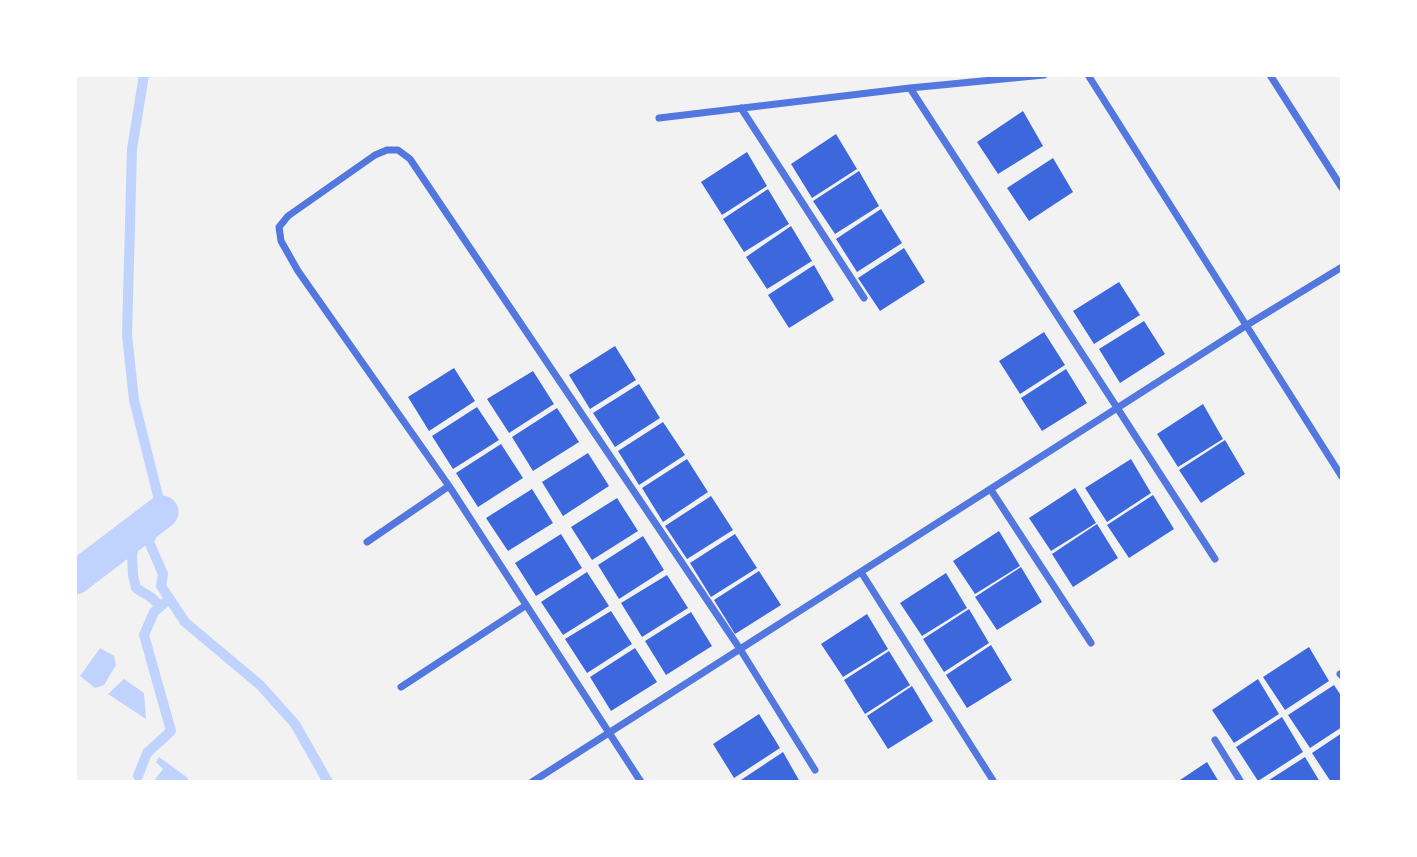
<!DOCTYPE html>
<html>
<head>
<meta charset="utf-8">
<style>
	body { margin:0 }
	#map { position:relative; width:1417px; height:857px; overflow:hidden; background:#f2f2f2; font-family:Manrope,sans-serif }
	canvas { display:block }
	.frame { position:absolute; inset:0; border:77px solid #fff; pointer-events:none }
</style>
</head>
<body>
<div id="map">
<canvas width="1417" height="857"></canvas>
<div class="frame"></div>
</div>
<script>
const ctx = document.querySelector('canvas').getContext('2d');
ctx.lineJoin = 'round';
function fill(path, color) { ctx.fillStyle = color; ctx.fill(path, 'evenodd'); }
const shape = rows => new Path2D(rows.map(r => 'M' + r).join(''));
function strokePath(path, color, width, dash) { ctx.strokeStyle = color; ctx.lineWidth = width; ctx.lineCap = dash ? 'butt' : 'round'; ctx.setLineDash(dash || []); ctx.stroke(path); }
const water = shape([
	[100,648,114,656,116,665,104,685,95,688,80,676],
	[124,679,144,693,146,719,108,694],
	[159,757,188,778,186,782,153,782,163,769,156,762]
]);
const stream = shape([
	[144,75,132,149,127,335,134,400,162,512,149,542,163,574,161,586,185,622,260,685,295,724,328,782],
	[137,532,132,555,133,575,136,588,152,598,160,606],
	[138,776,147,753,171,731,144,635,154,612,168,600]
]);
const canal = shape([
	[75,578,162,512]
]);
const building = shape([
	[1023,111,1043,146,998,174,977,142],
	[836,134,857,169,812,198,791,164],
	[747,152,767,186,722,215,701,182],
	[1053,158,1073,192,1029,221,1007,188],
	[859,171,879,206,835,234,813,201],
	[768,189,789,224,744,252,723,219],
	[881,209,902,243,857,272,836,239],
	[791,226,812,261,767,289,746,257],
	[904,248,925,282,880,311,858,278],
	[814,265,834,300,789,328,768,295],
	[1119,282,1140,315,1094,344,1073,311],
	[1144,321,1165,354,1120,383,1099,349],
	[1044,332,1065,365,1020,394,999,361],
	[615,346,636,380,590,409,569,375],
	[454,368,475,401,429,431,408,397],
	[1066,369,1087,403,1042,431,1021,398],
	[533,371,554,404,509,433,487,399],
	[639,384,660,418,615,447,593,413],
	[1203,404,1223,439,1178,467,1157,434],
	[477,407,499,440,453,469,432,436],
	[557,408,579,442,533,471,512,437],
	[663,422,685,455,639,485,618,451],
	[1225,440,1245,474,1201,503,1179,470],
	[501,444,523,478,478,507,456,473],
	[588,453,609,486,563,516,542,482],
	[687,459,708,492,663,522,642,488],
	[1131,459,1151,493,1107,522,1085,488],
	[1075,488,1096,523,1051,551,1029,518],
	[532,489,553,523,508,551,486,518],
	[1153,495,1174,529,1129,558,1107,525],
	[711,496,733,530,687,559,665,526],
	[617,498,638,531,592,560,571,527],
	[1097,524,1118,558,1073,587,1052,554],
	[999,531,1020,566,975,594,953,561],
	[561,534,582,568,536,596,515,563],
	[735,534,757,568,711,597,690,563],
	[643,536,664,570,619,599,598,565],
	[1021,567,1042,602,997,630,975,597],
	[759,571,781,605,735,634,714,600],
	[587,572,609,606,563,635,541,602],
	[946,573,967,608,922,636,900,603],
	[667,575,688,608,642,637,621,603],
	[969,609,989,643,944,672,923,639],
	[611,611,632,644,587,673,565,639],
	[691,612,712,646,666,675,645,641],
	[867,614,888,649,843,677,821,644],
	[991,645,1012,680,967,708,946,675],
	[1309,647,1329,681,1285,710,1263,677],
	[635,648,657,682,611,711,590,677],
	[889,651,910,685,865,714,844,680],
	[1258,679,1279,714,1234,743,1212,710],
	[1334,685,1342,697,1342,727,1310,748,1288,715],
	[912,686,933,721,888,749,867,716],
	[759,714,780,748,734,778,713,744],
	[1282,717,1303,752,1258,781,1236,747],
	[1342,733,1342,781,1331,782,1312,753],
	[783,752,800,782,738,782],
	[1305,757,1320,782,1266,782],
	[1207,762,1219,782,1177,782]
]);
const minor = shape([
	[1088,75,1342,477],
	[1270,75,1342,188],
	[910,88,1215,559],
	[741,108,864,298],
	[659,118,910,88,1044,75],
	[991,490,1091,643],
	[367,542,449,486],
	[861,572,994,782],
	[1340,674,1342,676],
	[401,687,525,606],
	[1215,740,1241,782],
	[532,782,1247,325,1342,267],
	[641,782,449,486,298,271,281,241,279,227,288,216,375,155,387,150,398,150,410,159,740,649,815,770]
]);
fill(water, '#bfd3fe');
strokePath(stream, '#bfd3fe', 10);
strokePath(canal, '#bfd3fe', 33);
fill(building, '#3d67dc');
strokePath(minor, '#5277de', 7);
</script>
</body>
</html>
